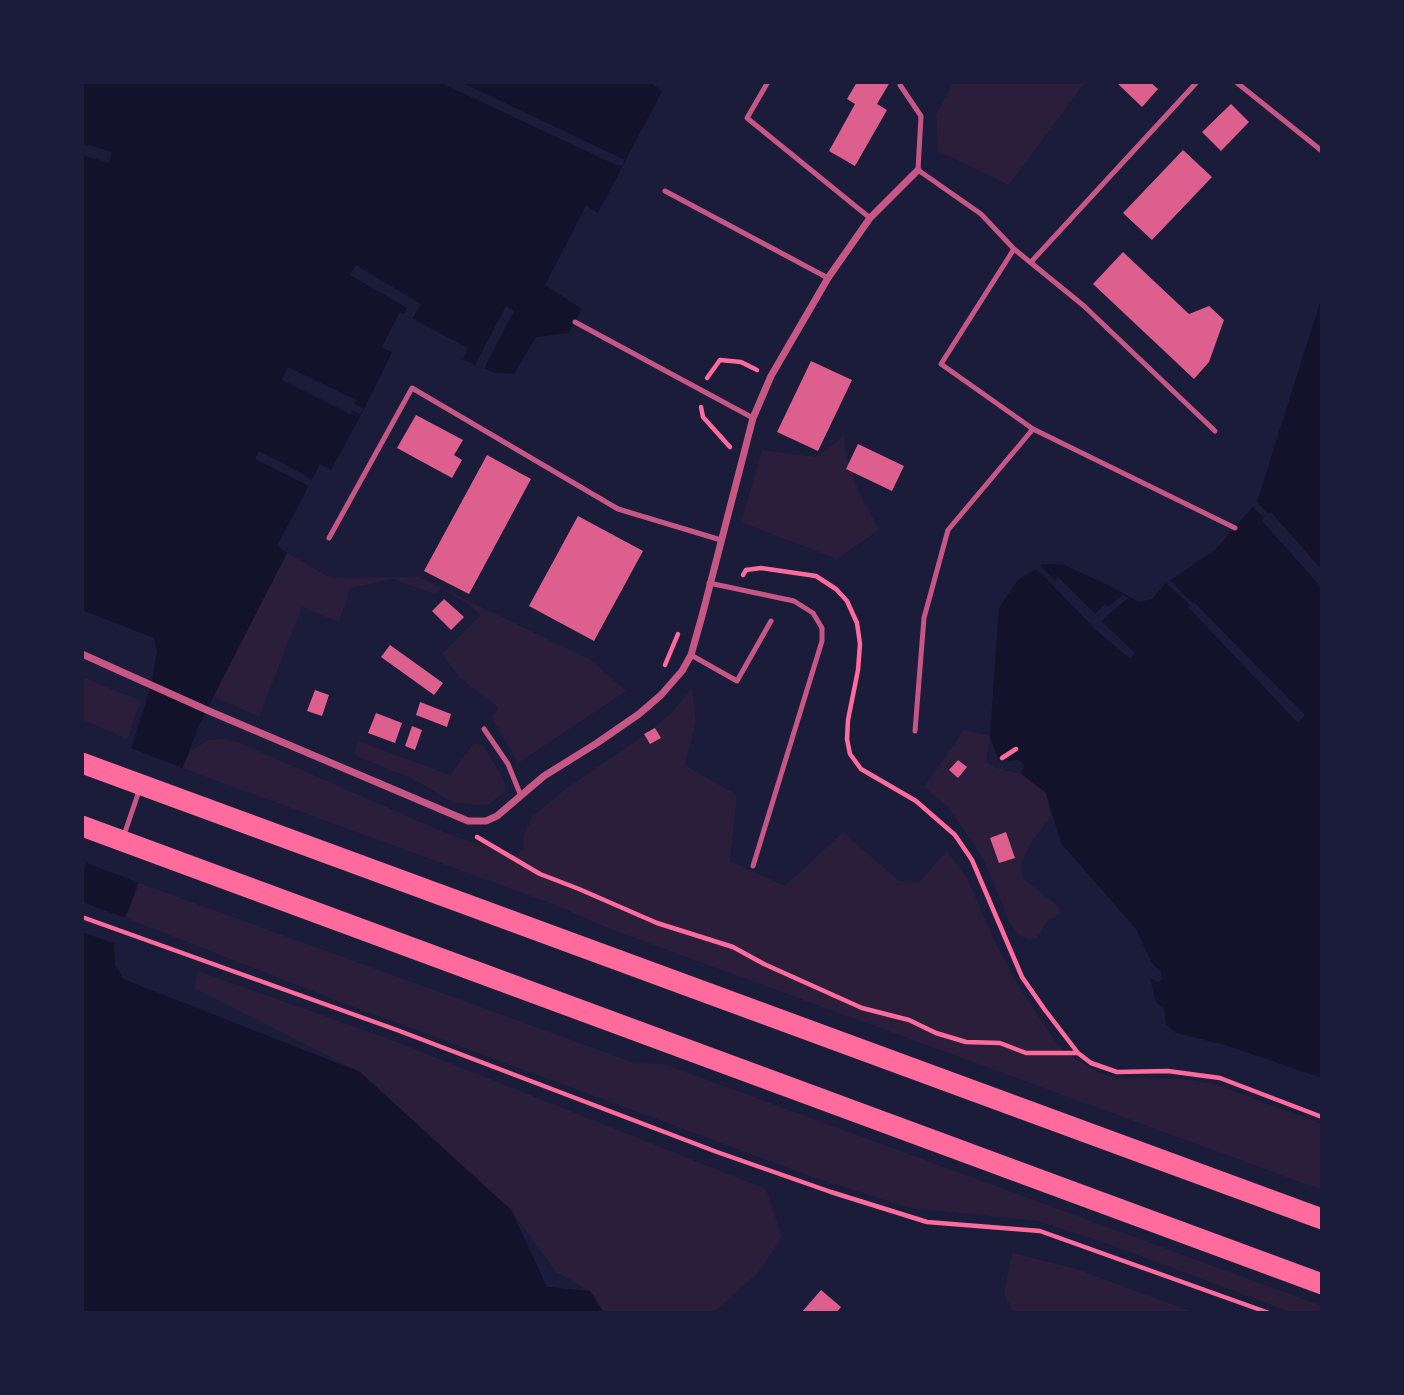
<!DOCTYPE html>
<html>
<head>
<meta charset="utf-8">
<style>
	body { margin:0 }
	#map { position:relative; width:1404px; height:1395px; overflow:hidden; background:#1b1b3a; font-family:Arial,sans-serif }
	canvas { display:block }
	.frame { position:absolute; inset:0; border:84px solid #1b1b3a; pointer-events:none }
</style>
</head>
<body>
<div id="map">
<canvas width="1404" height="1395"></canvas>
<div class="frame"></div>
</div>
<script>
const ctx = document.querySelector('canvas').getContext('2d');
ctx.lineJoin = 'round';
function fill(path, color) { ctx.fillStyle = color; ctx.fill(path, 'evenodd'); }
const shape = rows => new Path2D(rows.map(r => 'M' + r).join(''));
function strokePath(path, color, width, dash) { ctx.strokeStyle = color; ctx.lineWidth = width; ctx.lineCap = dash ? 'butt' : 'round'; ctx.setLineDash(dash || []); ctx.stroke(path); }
const green = shape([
	[948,82,1085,82,1009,185,938,151,936,115,952,85],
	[844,436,845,451,858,490,879,530,837,559,741,522,762,450,816,457],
	[287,553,331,578,419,577,591,660,626,691,518,763,492,717,499,708,459,677,442,654,481,615,468,604,441,588,434,594,393,579,350,588,339,622,302,607,259,717,213,696],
	[82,677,141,701,127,739,82,719],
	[692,688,696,721,685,765,737,795,730,861,785,886,843,832,899,881,919,882,947,851,968,880,993,938,1016,982,1055,1041,1069,1055,1099,1073,1120,1078,1184,1079,1217,1085,1322,1124,1322,1190,610,929,558,906,182,768,191,751,208,740,221,739,238,742,448,834,512,856,523,850,524,835,533,816,564,790,649,732,671,713],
	[964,730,990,736,986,762,997,768,1021,774,1046,793,1051,817,1032,841,1021,863,1023,878,1058,906,1060,910,1055,918,1048,919,1037,938,1029,940,1019,935,1010,923,983,858,949,808,924,787],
	[358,741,450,775,474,743,483,745,500,773,505,785,505,792,489,804,478,805,452,802,415,780,354,755],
	[139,883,635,1063,664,1064,1322,1306,1322,1313,1293,1313,1103,1242,1038,1221,911,1208,821,1180,338,1001,126,918],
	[198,971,392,1040,766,1189,782,1237,758,1273,713,1313,604,1313,590,1291,556,1272,511,1210,360,1072,194,988],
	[1012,1253,1077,1269,1195,1313,1014,1313,1004,1294]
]);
const water = shape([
	[82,82,649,82,662,91,598,213,586,206,545,285,582,309,569,333,536,337,514,374,496,373,463,360,468,348,400,312,382,347,392,352,364,409,331,470,320,464,277,546,287,553,199,725,114,946,115,965,123,979,360,1072,511,1210,547,1287,590,1291,604,1313,82,1313,82,876,133,742,151,686,157,651,154,638,82,610],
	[1322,296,1322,1078,1225,1045,1174,1032,1166,1024,1164,1009,1156,1002,1150,978,1158,982,1162,979,1161,972,1152,963,1136,929,1061,843,1046,793,1021,774,1024,765,1019,760,1009,761,997,756,990,736,999,608,1017,581,1043,564,1064,565,1110,586,1139,602,1152,599,1166,583,1215,550,1257,502]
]);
const pier = shape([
	[439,82,461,82,625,160,622,166,614,164],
	[82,143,112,152,109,163,82,155],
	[356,265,421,304,412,319,404,314,407,308,350,275],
	[506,306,514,311,484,369,475,365],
	[288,367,356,400,354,404,364,409,360,414,352,410,350,414,282,380],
	[259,451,301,473,312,480,309,486,255,459],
	[1257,502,1268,514,1271,512,1322,570,1322,588,1262,521,1264,518,1252,506],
	[1038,563,1054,580,1058,577,1095,614,1105,604,1108,607,1123,595,1128,598,1101,621,1135,653,1130,659,1096,630,1034,566],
	[1170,580,1192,603,1194,602,1305,715,1298,723,1188,607,1190,605,1166,583],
	[128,747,185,769,142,884,84,862],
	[82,902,129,919,118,945,82,932]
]);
const building = shape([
	[857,82,890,82,877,104,887,110,855,166,829,151,855,104,847,99],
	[1116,82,1150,82,1158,89,1142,107],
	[1231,104,1249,122,1221,151,1202,132],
	[1183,150,1212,177,1152,240,1123,213],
	[1123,252,1189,314,1209,306,1224,320,1209,362,1194,379,1093,284],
	[811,361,852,380,818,451,777,432],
	[416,415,463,440,454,455,462,460,452,478,397,448],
	[858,444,904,466,892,491,846,469],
	[487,455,531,479,469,594,424,571],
	[578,516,643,551,594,641,529,606],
	[444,599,464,617,451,630,432,611],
	[390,645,443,683,434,695,381,657],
	[315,690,329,695,322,716,307,711],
	[420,702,451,714,447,727,416,715],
	[376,713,402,723,395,743,368,733],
	[412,726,422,730,415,750,405,746],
	[655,728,661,738,650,744,644,734],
	[958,760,967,767,958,778,949,770],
	[1006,832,1015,858,999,863,990,838],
	[821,1290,841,1307,836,1313,801,1313]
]);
const path = shape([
	[707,378,720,360,741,362,757,370],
	[701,407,703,417,730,447],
	[743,575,746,570,761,568,816,576,836,589,847,601,857,623,860,644,858,670,848,720,847,739,850,754,861,769,916,801,955,835,972,860,1022,977,1045,1010,1078,1053,1091,1063,1117,1072,1168,1071,1220,1078,1322,1117],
	[665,665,678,634],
	[1002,758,1016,749],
	[477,837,540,874,579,889,657,923,733,947,764,964,862,1008,909,1020,936,1033,966,1042,1000,1043,1026,1053,1077,1053],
	[82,917,397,1030,717,1152,831,1192,927,1222,1040,1231,1269,1313]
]);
const service = shape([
	[768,82,747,118,870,218],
	[901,82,900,85,921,116,918,170,981,214,1014,249,1084,306,1215,431],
	[1236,82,1322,151],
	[665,191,828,278],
	[1014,249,941,364,1033,429,1235,528],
	[1031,262,1197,82],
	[575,322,753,418],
	[329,538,412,388,618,509,721,540],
	[709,583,794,601,813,613,822,628,822,641,753,866],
	[691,655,737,681,771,621],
	[484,729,508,764,521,796],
	[915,731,924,618,948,530,1033,429],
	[124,835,139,791]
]);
const minor = shape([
	[82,654,209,711,468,821,486,821,497,816,544,776,597,743,639,714,661,695,682,671,691,655,702,616,753,418,771,376,828,278,870,218,918,170]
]);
const motorway = shape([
	[82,763,1322,1219],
	[82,826,1322,1284]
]);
fill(green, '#2a1e3b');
fill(water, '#12122b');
fill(pier, '#1b1b3a');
fill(building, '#dd5f8e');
strokePath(path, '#ff6b9d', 4.5);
strokePath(service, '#c65784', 5);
strokePath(minor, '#c65784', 7);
strokePath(motorway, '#ff6b9d', 21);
</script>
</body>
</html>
